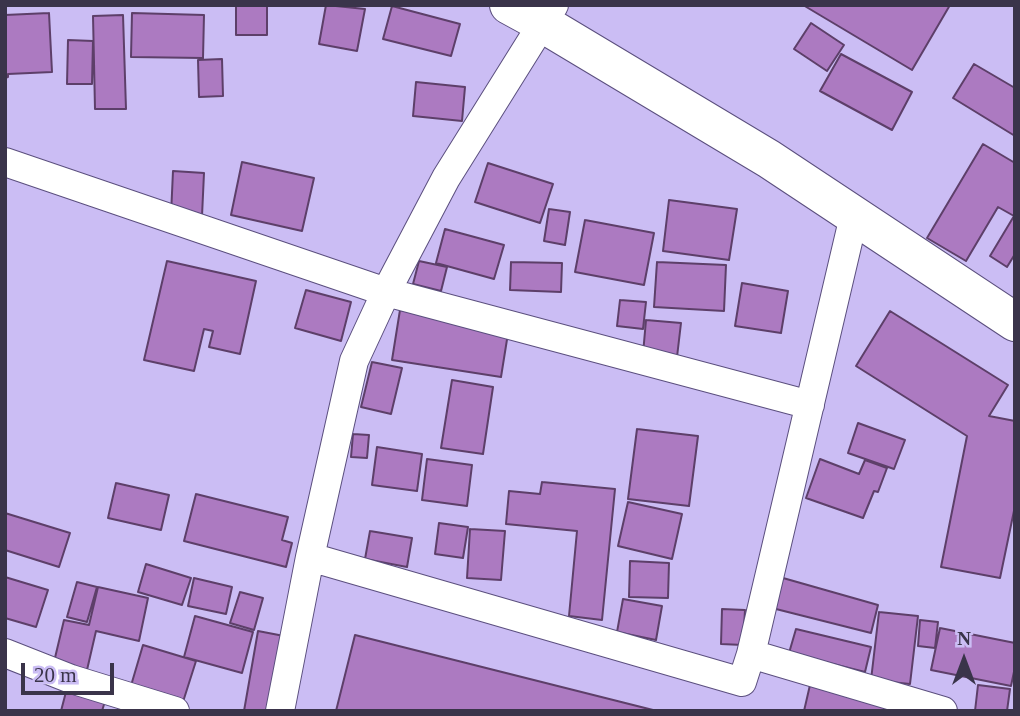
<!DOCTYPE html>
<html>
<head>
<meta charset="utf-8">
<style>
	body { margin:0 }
	#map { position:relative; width:1020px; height:716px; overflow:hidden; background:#cbbdf4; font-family:"Times New Roman",serif }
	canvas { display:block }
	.frame { position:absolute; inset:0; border:7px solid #3a344a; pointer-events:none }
	.north { position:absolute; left:929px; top:625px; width:70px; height:70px; -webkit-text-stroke:5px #cbbdf4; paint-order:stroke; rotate:0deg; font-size:19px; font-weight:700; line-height:28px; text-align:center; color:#3a344a }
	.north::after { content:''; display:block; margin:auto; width:24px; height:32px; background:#3a344a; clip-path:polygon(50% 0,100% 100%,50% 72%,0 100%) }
	.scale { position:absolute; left:21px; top:663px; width:93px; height:32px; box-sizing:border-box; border:4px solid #3a344a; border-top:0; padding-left:9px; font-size:21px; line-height:24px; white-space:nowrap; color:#3a344a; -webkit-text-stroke:5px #cbbdf4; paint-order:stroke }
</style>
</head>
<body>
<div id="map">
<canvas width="1020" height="716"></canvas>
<div class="frame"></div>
<div class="north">N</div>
<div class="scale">20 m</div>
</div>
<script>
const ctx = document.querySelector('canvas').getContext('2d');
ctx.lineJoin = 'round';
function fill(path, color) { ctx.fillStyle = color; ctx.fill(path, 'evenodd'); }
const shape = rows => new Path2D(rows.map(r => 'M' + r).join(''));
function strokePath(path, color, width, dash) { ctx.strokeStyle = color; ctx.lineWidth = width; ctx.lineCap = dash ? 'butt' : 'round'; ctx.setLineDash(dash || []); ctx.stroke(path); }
const building = shape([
	[236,5,267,5,267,35,236,35,236,5],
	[326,5,365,9,357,51,319,44,326,5],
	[803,5,950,5,912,70,803,5],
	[392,6,460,24,451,56,383,39,392,6],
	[49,13,52,72,8,74,8,77,5,78,5,15,49,13],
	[132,13,204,15,203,58,131,57,132,13],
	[123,15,126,109,95,109,93,16,123,15],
	[811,23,844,45,827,71,794,49,811,23],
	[68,40,93,41,92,84,67,84,68,40],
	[841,54,912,92,892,130,820,91,841,54],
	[222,59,223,96,199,97,198,60,222,59],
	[974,64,1015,88,1015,136,953,98,974,64],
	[416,82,465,87,462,121,413,116,416,82],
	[983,144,1015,163,1015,254,1007,267,990,256,1014,216,998,207,966,261,927,238,983,144],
	[242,162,314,178,302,231,231,215,242,162],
	[488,163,553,184,540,223,475,202,488,163],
	[173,171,204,173,202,216,171,215,173,171],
	[669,200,737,209,729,260,663,251,669,200],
	[549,209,570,212,565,245,544,241,549,209],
	[585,220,654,233,644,285,575,272,585,220],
	[445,229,504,245,494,279,436,263,445,229],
	[167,261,256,281,240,354,209,347,213,331,204,329,194,371,144,360,167,261],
	[419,261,447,267,441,291,413,284,419,261],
	[511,262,562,263,561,292,510,290,511,262],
	[657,262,726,265,724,311,654,307,657,262],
	[742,283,788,291,781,333,735,326,742,283],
	[306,290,351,302,341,341,295,328,306,290],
	[620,300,646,302,643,329,617,326,620,300],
	[400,310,509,327,501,377,392,360,400,310],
	[890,311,1008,385,989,416,1015,421,1015,506,1000,578,941,567,967,436,856,366,890,311],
	[646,320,681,323,677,357,643,354,646,320],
	[372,362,402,368,391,414,361,407,372,362],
	[452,380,493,387,483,454,441,448,452,380],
	[858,423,905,440,894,469,848,453,858,423],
	[637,429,698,436,689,506,628,499,637,429],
	[353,434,369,435,367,458,351,457,353,434],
	[377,447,422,454,417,491,372,485,377,447],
	[427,459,472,465,467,506,422,500,427,459],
	[820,459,859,474,865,460,887,468,878,492,874,491,863,518,806,498,820,459],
	[542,482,615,489,602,620,569,616,577,531,506,524,509,491,540,494,542,482],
	[116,483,169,495,161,530,108,518,116,483],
	[196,494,288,517,282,540,292,543,286,567,184,541,196,494],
	[628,502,682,514,672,559,618,546,628,502],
	[5,513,70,533,59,567,5,550,5,513],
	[439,523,468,527,463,558,435,554,439,523],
	[470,529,505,531,501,580,467,578,470,529],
	[370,531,412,538,407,567,365,559,370,531],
	[630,561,669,563,668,598,629,597,630,561],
	[146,564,191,578,182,605,138,592,146,564],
	[776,576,878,605,871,633,768,607,776,576],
	[5,577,48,590,36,627,5,618,5,577],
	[194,578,232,587,226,614,188,606,194,578],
	[77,582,97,587,87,622,67,617,77,582],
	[98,587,148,598,139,641,96,631,87,670,54,662,64,620,89,625,98,587],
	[240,592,263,598,254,630,230,623,240,592],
	[623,599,662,606,656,640,617,632,623,599],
	[722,609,745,610,743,645,721,644,722,609],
	[879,612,918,616,910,684,871,680,879,612],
	[195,616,253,632,242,673,184,657,195,616],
	[920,620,938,622,935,648,918,646,920,620],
	[940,628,1015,643,1015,667,1011,686,931,670,940,628],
	[796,629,871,647,865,672,789,653,796,629],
	[258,631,284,636,271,711,244,711,258,631],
	[355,635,657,711,336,711,355,635],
	[143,645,196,661,182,705,130,689,143,645],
	[810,685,888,701,886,711,804,711,810,685],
	[978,685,1010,689,1007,711,975,711,978,685],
	[67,688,106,698,102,711,61,711,67,688]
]);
const street = shape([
	[5,162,386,292,810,405],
	[310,557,742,682,751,654,943,711],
	[5,653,71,679,175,711],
	[751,654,854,216],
	[280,711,310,557,354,361,386,292,446,178,554,5]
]);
const secondary = shape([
	[509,5,542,23,769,159,1015,322]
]);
fill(building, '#ac7ac1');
strokePath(building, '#5d3f69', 2);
strokePath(street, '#5b4f7e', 30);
strokePath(secondary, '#5b4f7e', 40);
strokePath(street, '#fff', 28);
strokePath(secondary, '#fff', 38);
</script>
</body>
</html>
